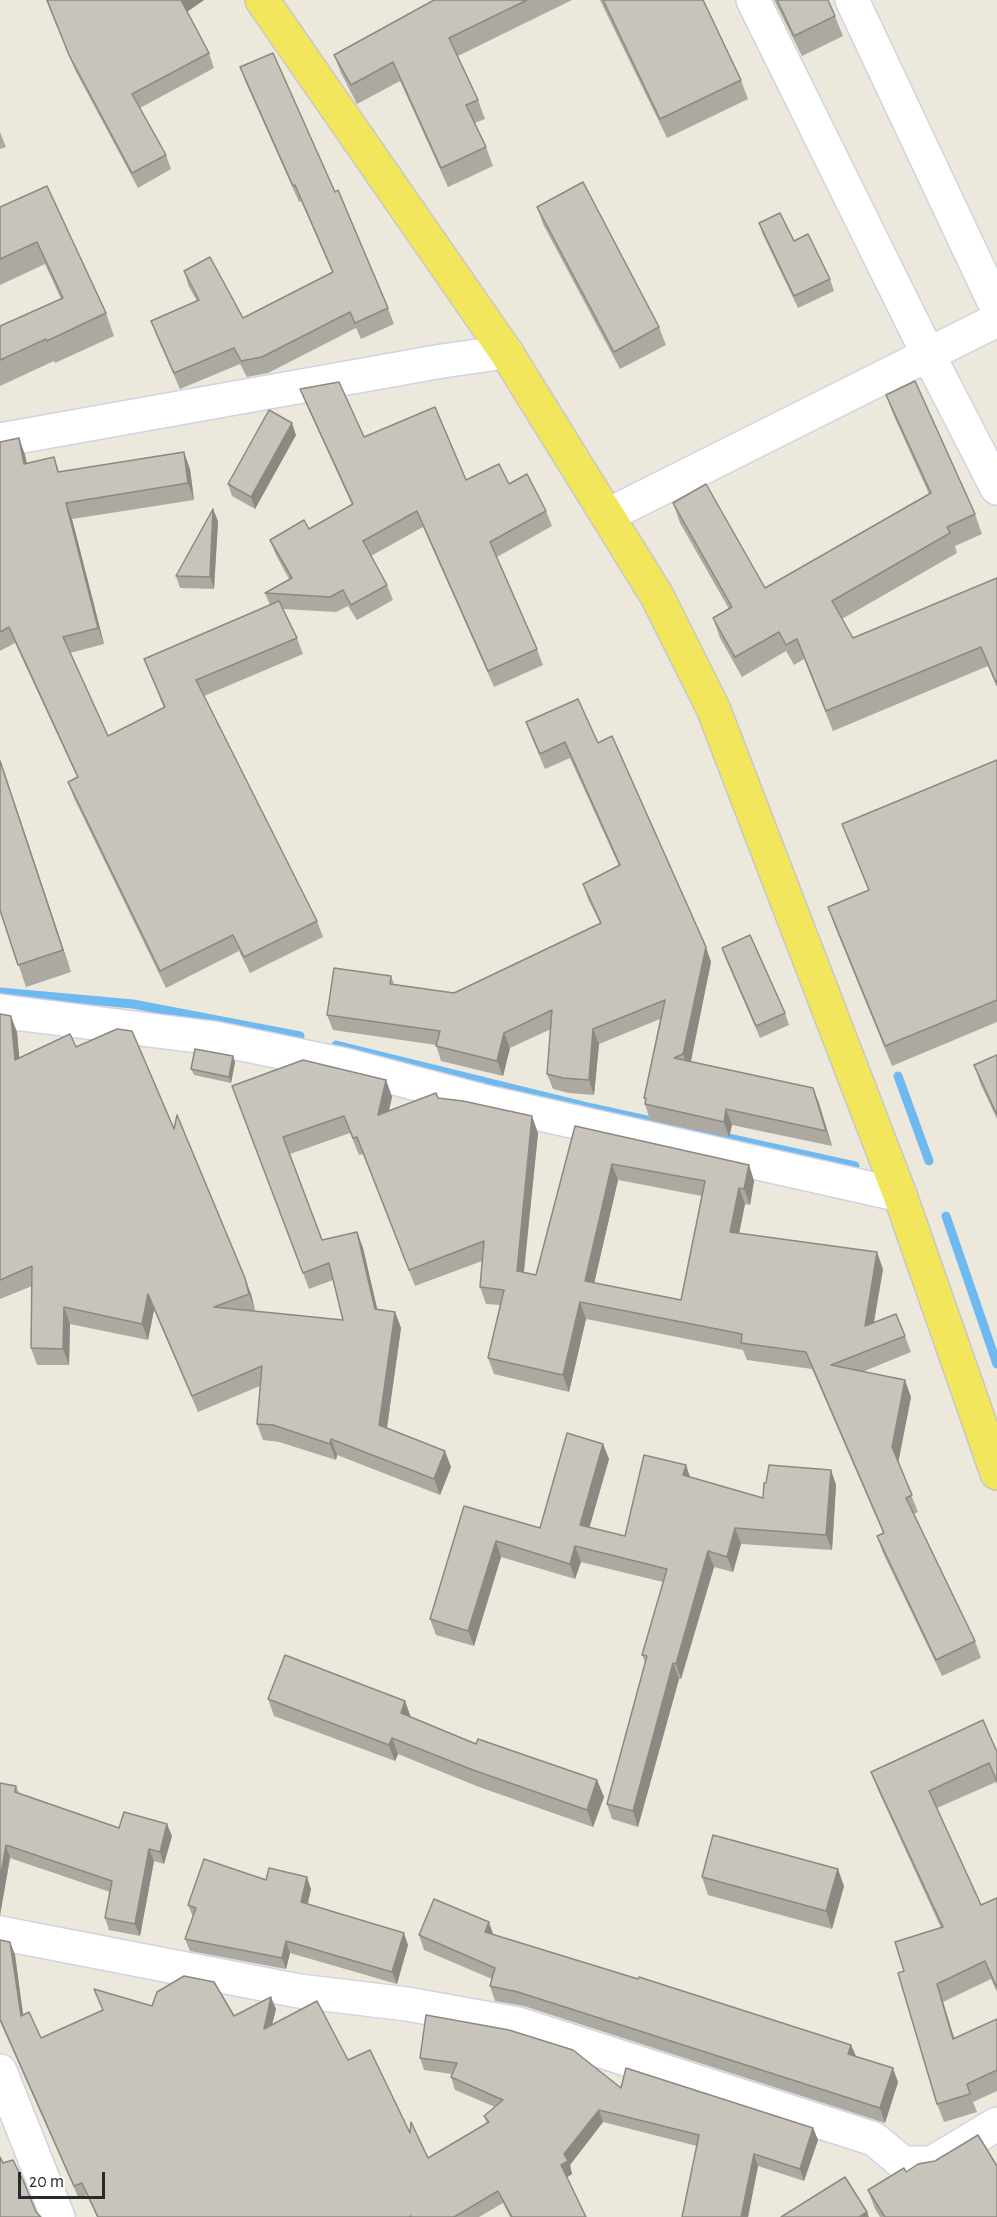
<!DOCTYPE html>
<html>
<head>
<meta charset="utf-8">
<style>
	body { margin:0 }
	#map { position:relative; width:997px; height:2217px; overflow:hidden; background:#ece8dc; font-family:"Alegreya Sans",sans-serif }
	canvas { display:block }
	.scale { position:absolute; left:18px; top:2172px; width:87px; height:27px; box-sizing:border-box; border:3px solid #2a2a2a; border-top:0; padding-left:8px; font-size:18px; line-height:21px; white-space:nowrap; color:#2a2a2a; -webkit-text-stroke:4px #fff; paint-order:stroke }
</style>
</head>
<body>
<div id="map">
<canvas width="997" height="2217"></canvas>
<div class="scale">20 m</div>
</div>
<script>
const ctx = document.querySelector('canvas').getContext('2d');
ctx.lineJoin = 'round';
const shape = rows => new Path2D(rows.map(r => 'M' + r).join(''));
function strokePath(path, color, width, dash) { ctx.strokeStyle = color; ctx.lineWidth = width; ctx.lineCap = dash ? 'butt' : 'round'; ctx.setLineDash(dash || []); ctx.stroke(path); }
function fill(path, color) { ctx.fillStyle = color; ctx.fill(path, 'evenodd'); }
const stream = shape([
	[0,992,133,1004,300,1036],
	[336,1045,592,1108,855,1166],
	[898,1076,929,1161],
	[946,1216,997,1364]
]);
const minor = shape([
	[753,0,928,354,997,488],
	[852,0,997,308],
	[0,440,442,361,506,352],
	[608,515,997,320],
	[0,1011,213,1038,345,1065,482,1101,900,1195],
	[0,1933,299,1991,407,2004,518,2024,874,2139,903,2163,932,2163,997,2124],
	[0,2071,58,2217]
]);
const major = shape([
	[262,0,506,352,657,596,713,708,900,1195,997,1473]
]);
const wall = shape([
	[46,0,204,0,187,12,209,53,214,68,140,108,166,155,171,169,138,188,75,70],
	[434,0,572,0,458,56,478,100,485,119,475,123,486,147,493,166,448,187,400,81,357,104,341,73,334,55],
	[600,0,703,0,741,80,748,99,667,138],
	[774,0,828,0,835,16,843,36,802,56],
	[240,67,335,192,388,308,394,324,361,339,356,328,268,373,247,377,240,364,180,389,157,337,151,321,197,301,189,287,184,271,243,318,332,272,301,201,299,202,246,83],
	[0,132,6,147,0,149],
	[47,186,106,313,114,336,55,363,54,361,0,386,0,326,61,299,45,264,0,285,0,207],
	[537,207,659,327,666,345,620,369,543,224],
	[759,223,794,241,830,279,834,291,798,308,763,235],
	[300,389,364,437,466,480,509,484,546,511,552,526,497,557,537,649,543,665,494,687,423,527,371,556,387,585,393,600,357,620,348,606,336,612,283,609,297,638,303,654,204,696,317,921,323,937,250,973,239,951,166,988,74,798,68,782,77,777,15,643,0,651,0,442,19,438,25,455,27,464,54,457,59,472,190,469,194,500,72,519,104,644,70,653,108,736,164,708,144,659,270,605,265,593,289,579,276,555,270,540,309,529,352,505,306,404],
	[886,395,975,514,982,534,955,546,957,553,842,619,853,638,997,578,997,687,988,666,833,731,804,659,794,665,786,651,742,677,720,638,713,618,729,609,680,523,673,503,765,588,929,494,893,414],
	[296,435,255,509,232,496,228,484],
	[218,521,214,589,180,588,176,576],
	[526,722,598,743,711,962,691,1062,813,1088,832,1146,732,1125,729,1137,650,1120,645,1104,645,1101,644,1098,660,1019,599,1044,594,1095,569,1093,553,1089,547,1074,551,1029,510,1048,503,1076,441,1061,436,1045,333,1030,327,1015,391,976,394,984,454,993,600,923,588,899,583,884,619,866,570,758,545,769,532,738],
	[0,759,71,972,26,987,0,910],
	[997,760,997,1022,892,1066,835,927,828,907,869,890,842,824],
	[722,948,785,1013,789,1025,760,1038,726,960],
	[0,1014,17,1032,19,1058,76,1047,174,1129,251,1294,255,1310,253,1311,343,1320,333,1280,309,1289,232,1086,386,1080,392,1097,389,1111,438,1098,538,1133,524,1273,536,1275,575,1126,749,1165,754,1181,750,1205,745,1204,739,1233,883,1269,874,1323,905,1336,911,1352,862,1372,911,1397,898,1462,918,1512,914,1514,975,1641,981,1658,942,1676,883,1553,877,1536,883,1533,812,1369,747,1360,743,1350,586,1319,569,1392,494,1374,488,1358,500,1305,486,1304,480,1287,482,1261,415,1286,363,1154,359,1155,350,1133,290,1154,322,1240,357,1232,363,1248,377,1309,395,1312,401,1328,387,1428,451,1467,440,1495,337,1455,336,1460,279,1442,263,1440,257,1424,260,1386,198,1412,154,1310,148,1340,70,1324,69,1365,37,1365,31,1348,32,1286,0,1299],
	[618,1180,702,1196,681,1300,594,1283],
	[997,1055,997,1119,981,1085,974,1065],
	[235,1062,231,1083,194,1075,191,1069],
	[603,1444,609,1459,589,1527,625,1536,686,1465,690,1477,763,1498,766,1483,831,1470,836,1485,832,1550,741,1544,733,1572,714,1567,681,1679,679,1679,638,1827,612,1819,607,1804,645,1662,642,1655,663,1582,581,1562,575,1579,501,1557,474,1646,436,1635,430,1619,464,1506,540,1528],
	[268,1699,405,1701,411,1718,476,1744,597,1780,604,1797,593,1827,479,1787,398,1754,395,1761,274,1716],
	[997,1752,997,1785,996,1782,937,1808,981,1905,997,1898,997,1992,991,1979,943,2002,954,2038,997,2019,997,2091,973,2102,977,2112,944,2122,937,2104,904,1971,941,1928,878,1790,871,1772],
	[0,1783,16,1786,19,1793,119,1828,172,1836,164,1864,154,1861,140,1936,109,1930,105,1918,110,1892,10,1858,0,1915],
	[702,1877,844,1886,832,1929,708,1895],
	[266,1880,311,1889,308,1904,408,1945,397,1984,290,1953,286,1969,190,1951,185,1939,193,1917,188,1905],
	[419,1935,493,1935,851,2045,856,2056,898,2082,885,2123,524,2006,495,2001,490,1986,492,1979,424,1950],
	[0,1940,10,1942,15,1955,23,2015,41,2038,103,2010,94,1989,152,2006,234,2016,276,2009,272,2024,348,2060,410,2133,428,2158,487,2123,484,2116,495,2107,455,2090,451,2077,452,2074,424,2070,420,2058,426,2015,621,2088,813,2128,818,2140,804,2181,758,2166,748,2217,682,2217,697,2146,603,2122,570,2165,572,2174,567,2177,586,2217,510,2217,503,2203,479,2217,97,2217,87,2195,79,2199,0,2022],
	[906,2172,997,2217,880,2217,875,2209,868,2190]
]);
const shadedWall = shape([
	[180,0,204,0,185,13],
	[292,423,296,435,255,509,251,497],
	[19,438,25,455,30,481,24,464],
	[184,452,190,469,194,500,188,483],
	[66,503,72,519,104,644,98,628],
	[213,509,218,521,214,589,210,577],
	[0,759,71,972,63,950],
	[706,947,711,962,689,1069,683,1054],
	[11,1016,17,1032,21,1076,15,1060],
	[593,1029,599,1044,594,1095,589,1080],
	[504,1033,510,1048,503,1076,497,1061],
	[233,1056,235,1062,231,1083,229,1077],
	[386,1080,392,1097,384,1131,378,1115],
	[813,1088,819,1103,832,1146,826,1131],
	[726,1109,732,1125,729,1137,724,1122],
	[532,1116,538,1133,522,1288,517,1271],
	[612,1164,618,1180,591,1297,585,1281],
	[749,1165,754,1181,750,1205,744,1189],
	[739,1188,745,1204,736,1249,730,1232],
	[357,1232,363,1248,381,1325,375,1309],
	[877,1252,883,1269,870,1343,865,1326],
	[245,1278,251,1294,255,1310,249,1294],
	[148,1294,154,1310,148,1340,142,1324],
	[580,1302,586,1319,569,1392,563,1375],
	[64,1307,70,1324,69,1365,63,1349],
	[395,1312,401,1328,385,1441,379,1425],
	[905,1380,911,1397,898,1464,892,1447],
	[331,1439,337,1455,336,1460,330,1444],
	[603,1444,609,1459,586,1540,580,1525],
	[445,1451,451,1467,440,1495,434,1479],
	[686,1465,691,1480,683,1475],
	[831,1470,836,1485,832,1550,826,1535],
	[735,1528,741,1544,733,1572,727,1557],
	[496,1541,501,1557,474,1646,468,1631],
	[575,1546,581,1562,575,1579,570,1564],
	[708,1551,714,1567,681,1679,676,1664],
	[673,1663,679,1679,638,1827,633,1811],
	[405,1701,411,1718,401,1713],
	[392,1738,398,1754,395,1761,389,1745],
	[597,1780,604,1797,593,1827,587,1810],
	[167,1824,172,1836,164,1864,160,1852],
	[6,1845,10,1858,0,1915,0,1879],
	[149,1849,154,1861,140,1936,135,1924],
	[838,1869,844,1886,832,1929,826,1911],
	[307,1877,311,1889,305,1914,301,1902],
	[489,1922,494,1937,485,1932],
	[404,1933,408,1945,397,1984,392,1972],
	[286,1941,290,1953,286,1969,282,1958],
	[10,1942,15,1955,25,2029,21,2016],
	[937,1984,943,2002,960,2057,953,2039],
	[271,1997,276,2009,268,2041,264,2029],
	[851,2045,857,2059,848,2054],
	[893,2068,898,2082,885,2123,880,2108],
	[599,2110,603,2122,570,2165,572,2174,566,2178,561,2165,564,2154],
	[813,2128,818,2140,804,2181,800,2169],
	[754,2154,758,2166,748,2217,741,2217],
	[867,2212,869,2217,859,2217]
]);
const building = shape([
	[47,0,181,0,209,53,132,94,166,155,132,173,69,55,47,0],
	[434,0,527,0,449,38,478,100,466,105,486,147,441,168,393,62,351,85,334,55,434,0],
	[603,0,703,0,741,80,660,119,603,0],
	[777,0,828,0,835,16,794,36,777,0],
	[273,53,335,192,338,190,388,308,355,323,350,312,262,357,241,361,234,348,174,373,151,321,199,300,184,271,210,257,243,318,333,272,295,185,293,186,240,67,273,53],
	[583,182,659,327,614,352,537,207,583,182],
	[47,186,106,313,47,341,46,339,0,360,0,326,63,298,37,242,0,259,0,207,47,186],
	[780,213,794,241,808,234,830,279,794,296,759,223,780,213],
	[915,381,975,514,947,527,950,533,832,601,853,638,997,578,997,685,981,647,826,711,797,639,786,645,779,632,735,657,713,618,732,607,673,503,706,484,765,588,931,493,886,395,915,381],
	[339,382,364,437,435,407,466,480,499,464,509,484,527,474,546,511,490,542,537,649,488,671,417,511,363,541,387,585,351,605,343,590,330,597,265,593,292,578,270,540,304,520,309,529,353,504,300,389,339,382],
	[269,410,292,423,251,497,228,484,269,410],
	[19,438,24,464,54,457,58,472,184,452,188,483,66,503,98,628,63,637,108,736,165,707,144,659,279,601,297,638,196,680,317,921,244,957,233,935,160,971,68,782,78,777,9,627,0,632,0,442,19,438],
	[213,509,210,577,176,576,213,509],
	[578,699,598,743,612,736,706,947,683,1054,674,1058,813,1088,826,1131,726,1109,724,1122,645,1104,646,1098,644,1098,665,1000,593,1029,589,1080,563,1078,547,1074,552,1010,504,1033,497,1061,436,1046,440,1031,327,1015,334,968,391,976,390,984,454,993,601,923,583,884,620,865,565,742,540,754,526,722,578,699],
	[997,760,997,1000,885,1046,828,907,869,890,842,824,997,760],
	[0,761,63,950,18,965,0,910,0,761],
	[750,935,785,1013,756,1026,722,948,750,935],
	[0,1014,11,1016,15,1060,70,1034,76,1047,117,1029,132,1031,174,1129,177,1115,245,1278,249,1294,214,1307,343,1320,329,1263,303,1273,232,1086,303,1060,386,1080,378,1115,436,1093,438,1098,463,1101,532,1116,517,1271,536,1275,575,1126,749,1165,744,1189,739,1188,730,1232,877,1252,865,1326,896,1314,905,1336,831,1365,905,1380,892,1447,912,1495,906,1498,975,1641,936,1660,877,1536,884,1533,806,1352,741,1343,742,1334,580,1302,563,1375,488,1358,504,1290,480,1287,484,1241,409,1270,357,1137,353,1138,344,1116,283,1137,322,1240,357,1232,375,1309,395,1312,379,1425,445,1451,434,1479,331,1439,330,1444,273,1425,257,1424,262,1366,192,1396,148,1294,142,1324,64,1307,63,1349,31,1348,32,1266,0,1280,0,1014],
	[612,1164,705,1181,681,1300,585,1281,612,1164],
	[195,1049,233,1056,229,1077,191,1069,195,1049],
	[997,1055,997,1115,974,1065,997,1055],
	[567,1433,603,1444,580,1525,625,1536,644,1455,686,1465,683,1475,763,1498,764,1483,766,1483,769,1465,831,1470,826,1535,735,1528,727,1557,708,1551,676,1664,673,1663,633,1811,607,1804,647,1656,642,1655,667,1569,575,1546,570,1564,496,1541,468,1631,430,1619,464,1506,540,1528,567,1433],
	[285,1655,405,1701,401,1713,476,1744,478,1739,597,1780,587,1810,473,1770,392,1738,389,1745,268,1699,285,1655],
	[983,1720,997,1752,997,1781,989,1763,929,1791,981,1905,997,1898,997,1988,985,1961,937,1984,953,2039,997,2019,997,2070,967,2084,970,2094,937,2104,898,1973,904,1971,895,1942,943,1927,871,1772,983,1720],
	[0,1783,16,1786,15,1792,119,1828,124,1812,167,1824,160,1852,149,1849,135,1924,105,1918,112,1881,6,1845,0,1879,0,1783],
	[713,1835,838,1869,826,1911,702,1877,713,1835],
	[204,1859,266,1880,269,1868,307,1877,301,1902,404,1933,392,1972,286,1941,282,1958,185,1939,196,1908,188,1905,204,1859],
	[434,1899,489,1922,485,1932,638,1979,639,1977,851,2045,848,2054,893,2068,880,2108,518,1992,490,1986,495,1968,419,1935,434,1899],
	[0,1940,10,1942,21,2016,29,2012,41,2038,103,2010,94,1989,152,2006,157,1992,184,1976,214,1982,234,2016,271,1997,264,2029,317,2001,348,2060,370,2050,410,2133,411,2122,428,2158,489,2122,484,2116,503,2100,451,2077,457,2063,420,2058,426,2015,509,2030,573,2050,621,2088,626,2068,813,2128,800,2169,754,2154,741,2217,682,2217,699,2135,599,2110,564,2154,568,2161,561,2165,586,2217,512,2217,498,2191,454,2217,411,2217,411,2216,409,2217,98,2217,82,2183,74,2186,0,2019,0,1940],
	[978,2135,997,2166,997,2217,885,2217,868,2190,904,2168,906,2172,918,2164,935,2161,978,2135],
	[0,2157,3,2163,13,2160,23,2180,36,2212,41,2217,0,2217,0,2157],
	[845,2177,867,2212,859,2217,781,2217,845,2177]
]);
strokePath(stream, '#6eb9ef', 9);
strokePath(minor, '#d1d2e3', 36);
strokePath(major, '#c8c8c8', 36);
strokePath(minor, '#fff', 33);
strokePath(major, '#f1e65c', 33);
fill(wall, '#aca9a1');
fill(shadedWall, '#8c8983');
fill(building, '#c8c4bb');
strokePath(building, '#8c8983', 1.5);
</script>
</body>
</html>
